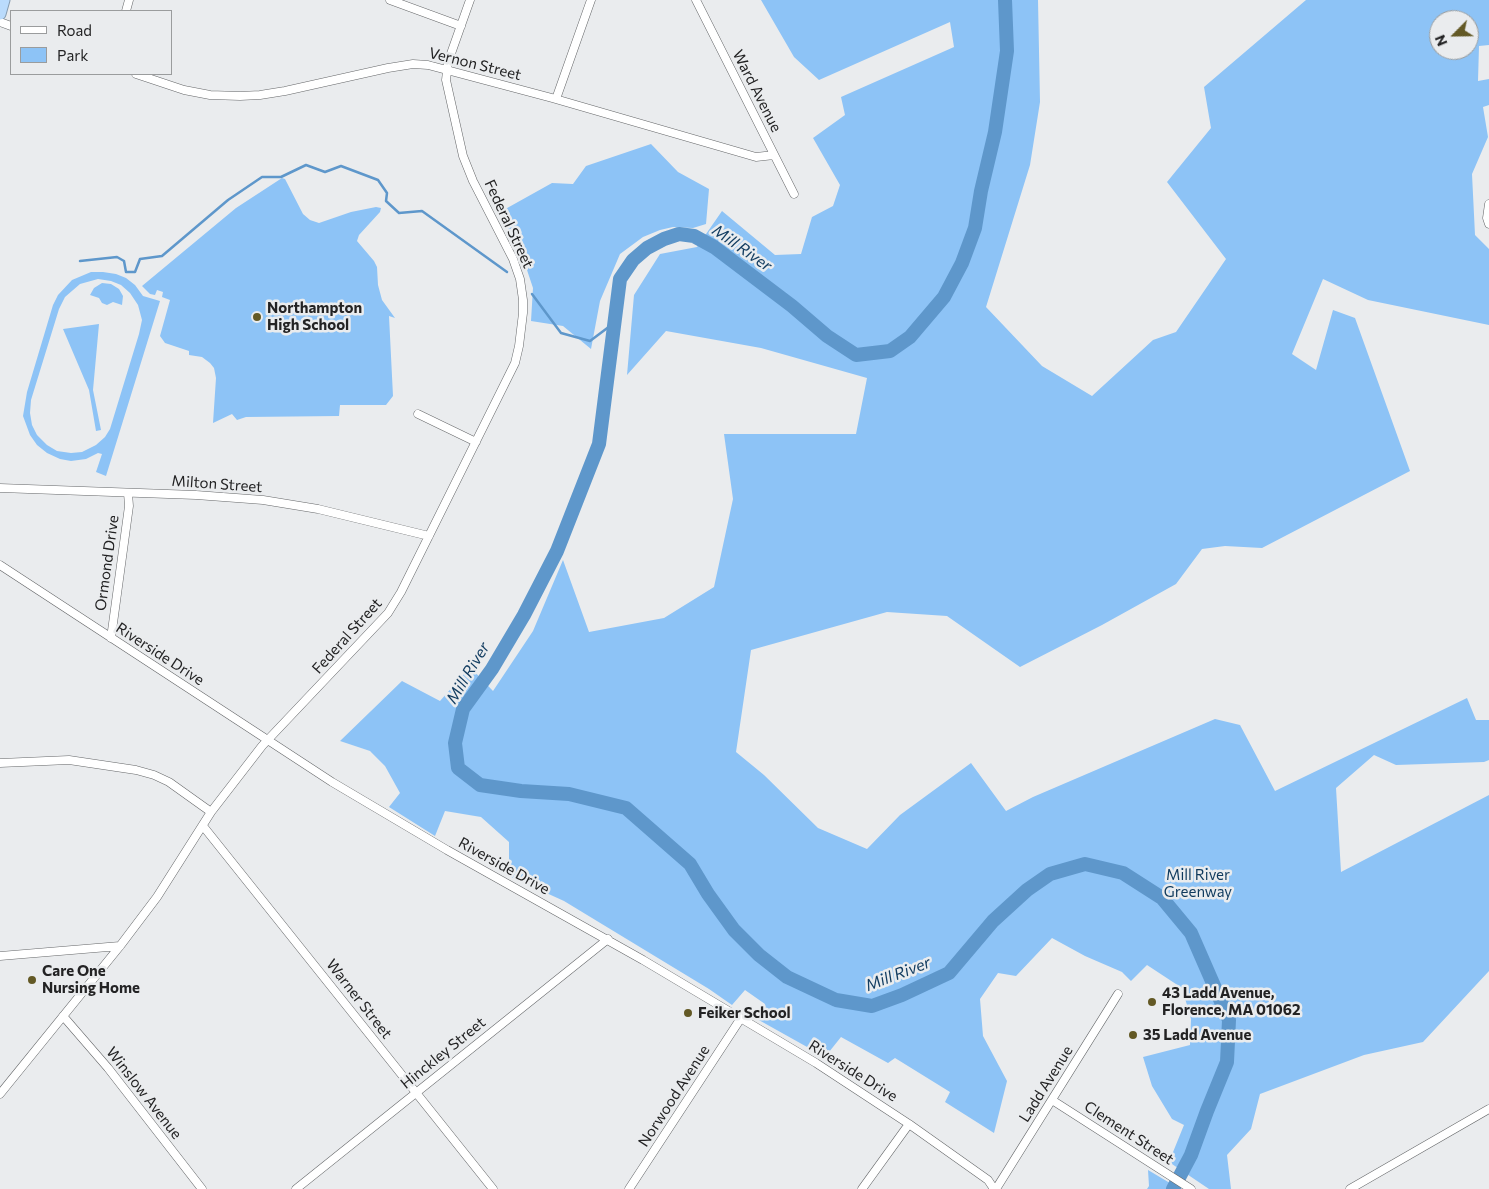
<!DOCTYPE html>
<html>
<head>
<meta charset="utf-8">
<style>
	body { margin:0 }
	#map { position:relative; width:1489px; height:1189px; overflow:hidden; background:#eaecee; font-family:Commissioner,sans-serif }
	canvas { display:block }
	.legend { position:absolute; left:10px; top:10px; width:162px; height:65px; box-sizing:border-box; background:#eaecee; border:1px solid #9a9c9d; margin:0; padding:6px 9px; list-style:none; font-size:15px; color:#232324 }
	.legend li { display:flex; align-items:center; gap:10px; height:25px }
	.legend b { width:25px; border:1px solid #9a9c9d }
	.north { position:absolute; left:1429px; top:10px; width:50px; height:50px; box-sizing:border-box; background:#eaecee; border:1px solid #9a9c9d; border-radius:50%; rotate:247deg; font-size:14px; font-weight:700; line-height:20px; text-align:center; color:#232324 }
	.north::after { content:''; display:block; margin:auto; width:18px; height:22px; background:#635925; clip-path:polygon(50% 0,100% 100%,50% 72%,0 100%) }
</style>
</head>
<body>
<div id="map">
<canvas width="1489" height="1189"></canvas>
<ul class="legend">
<li><b style="height:6px;background:#fff"></b>Road</li>
<li><b style="height:14px;background:#8dc3f6"></b>Park</li>
</ul>
<div class="north">N</div>
</div>
<script>
const ctx = document.querySelector('canvas').getContext('2d');
ctx.lineJoin = 'round';
function fill(path, color) { ctx.fillStyle = color; ctx.fill(path, 'evenodd'); }
const shape = rows => new Path2D(rows.map(r => 'M' + r).join(''));
function strokePath(path, color, width, dash) { ctx.strokeStyle = color; ctx.lineWidth = width; ctx.lineCap = dash ? 'butt' : 'round'; ctx.setLineDash(dash || []); ctx.stroke(path); }
function label(font, color, halo, rows, align = 'center') {
  ctx.font = font + ' Commissioner,sans-serif'; ctx.lineWidth = 5; ctx.setLineDash([]); ctx.textBaseline = 'middle'; ctx.strokeStyle = halo; ctx.fillStyle = color; for (const [text, x, y, turn = 0] of rows) {
    ctx.save(); ctx.translate(x, y); ctx.rotate((+turn || 0) * Math.PI / 180); ctx.textAlign = isNaN(turn) ? turn : align; if (halo) ctx.strokeText(text, 0, 0); ctx.fillText(text, 0, 0); ctx.restore();
  }
}
const green = shape([
	[761,0,1038,0,1040,102,1030,165,986,307,1042,366,1092,396,1153,340,1176,332,1226,259,1167,182,1211,128,1204,87,1306,0,1489,0,1489,45,1479,46,1478,81,1489,79,1489,105,1483,107,1488,137,1472,174,1475,235,1489,249,1489,325,1368,300,1323,279,1292,354,1316,370,1333,310,1355,318,1410,471,1262,548,1225,546,1202,549,1176,584,1102,625,1020,667,947,616,887,612,751,650,736,752,764,775,818,828,867,849,900,815,971,763,1006,811,1033,797,1215,719,1240,725,1275,791,1467,698,1476,720,1489,720,1489,760,1484,762,1396,765,1374,755,1336,788,1341,872,1489,795,1489,971,1423,1042,1364,1055,1260,1094,1251,1129,1227,1155,1231,1189,1209,1189,1169,1162,1184,1125,1172,1119,1152,1086,1143,1057,1190,1045,1191,1019,1182,988,1147,965,1131,981,1122,972,1085,956,1052,938,1016,976,998,973,980,999,983,1036,1007,1081,994,1133,945,1102,950,1092,895,1058,888,1063,841,1037,825,1057,757,1019,765,1004,745,990,732,1005,709,989,564,901,509,876,509,842,481,817,445,811,435,836,389,807,400,793,385,766,370,751,340,741,402,681,440,701,470,667,493,691,533,631,563,560,589,632,664,618,714,587,733,499,724,434,856,434,867,378,761,348,666,331,627,375,634,295,660,254,697,247,722,211,775,255,801,254,812,217,833,206,840,185,813,138,845,115,841,97,954,47,950,22,819,80,794,57],
	[1439,20,1469,20,1469,50,1439,50],
	[651,144,678,172,709,189,706,224,693,228,673,227,660,230,643,237,620,254,600,301,591,349,563,326,531,321,533,288,523,258,500,212,552,183,573,184,586,166],
	[282,178,285,179,303,214,310,220,319,223,351,212,376,207,381,208,380,212,359,235,357,241,374,261,377,267,378,285,382,300,395,318,389,316,393,396,386,405,340,405,339,416,246,417,237,420,232,414,213,423,216,378,214,368,210,363,202,357,189,355,189,351,165,343,160,336,170,300,162,297,163,292,157,290,155,295,150,294,142,286,236,208],
	[91,272,103,272,116,274,126,278,135,285,143,296,160,301,106,476,96,472,102,454,98,453,86,459,71,461,60,459,47,453,37,445,30,435,23,416,27,392,53,305,58,295,72,280],
	[98,279,111,281,121,285,130,293,138,305,142,320,139,334,110,429,105,437,96,445,82,452,71,453,57,451,47,445,37,435,32,425,30,413,31,400,59,309,65,297,80,284],
	[102,283,111,284,119,289,123,296,122,305,113,302,107,305,102,303,99,298,90,295,94,288],
	[99,324,93,390,101,430,96,431,89,390,63,329],
	[1148,1170,1180,1189,1147,1189,1149,1186]
]);
const stream = shape([
	[80,261,117,257,124,261,126,272,135,272,140,259,162,256,228,200,262,177,281,177,306,165,325,172,341,166,378,180,387,193,386,201,399,213,422,211,507,272],
	[532,294,561,333,590,341,614,323]
]);
const river = shape([
	[1005,0,1007,51,995,132,981,191,975,228,962,263,944,297,910,337,890,351,856,355,827,336,792,306,714,247,694,236,679,234,664,239,647,248,633,260,620,279,599,444,557,551,524,615,492,669,463,709,455,743,458,768,480,785,521,791,569,794,626,808,690,864,708,894,734,930,759,955,787,977,836,1000,872,1006,902,995,949,973,993,921,1027,890,1050,874,1085,864,1123,873,1162,898,1191,933,1229,1020,1227,1062,1207,1111,1191,1155,1173,1189]
]);
const minor = shape([
	[390,0,461,26],
	[696,0,794,194],
	[126,11,129,0],
	[0,22,11,26],
	[136,74,184,90,210,95,240,96,260,95,285,91,388,68,413,64,428,65,552,98,756,157,774,155],
	[556,99,591,0],
	[1489,204,1487,218,1489,224],
	[418,414,476,442],
	[0,488,196,495,263,500,318,509,429,536],
	[0,565,332,782,447,850,643,960,816,1063,909,1124,988,1180,994,1189],
	[111,638,129,506,128,493],
	[0,763,69,760,136,770,154,775,169,782,211,812],
	[203,826,493,1189],
	[0,956,120,946],
	[63,1016,108,1068,202,1189],
	[0,1094,120,946,157,897,211,812,262,746,388,613,401,592,515,363,519,346,523,313,523,300,520,279,513,259,473,181,463,156,446,80,448,62,470,0],
	[1052,1100,1191,1189],
	[296,1189,608,939],
	[629,1189,741,1018],
	[862,1189,909,1124],
	[996,1189,1118,994],
	[1350,1189,1489,1109]
]);
const highway = shape([
	[0,14,4,0]
]);
const markers = [
	[257,317,5,"#635925"],
	[32,980,5,"#635925"],
	[1152,1002,5,"#635925"],
	[688,1013,5,"#635925"],
	[1133,1035,5,"#635925"]
];
const streetNames = [
	["Vernon Street",475,64,14],
	["Ward Avenue",757,91,63],
	["Federal Street",509,224,65],
	["Milton Street",217,484,4],
	["Ormond Drive",107,563,-82],
	["Federal Street",347,636,-48],
	["Riverside Drive",160,654,33],
	["Riverside Drive",504,866,29],
	["Warner Street",359,999,52],
	["Hinckley Street",443,1053,-39],
	["Riverside Drive",853,1071,32],
	["Ladd Avenue",1046,1084,-58],
	["Winslow Avenue",144,1093,52],
	["Norwood Avenue",674,1096,-57],
	["Clement Street",1129,1133,33]
];
const poiNames = [
	["Northampton",267,308],
	["High School",267,325],
	["Care One",42,971],
	["Nursing Home",42,988],
	["43 Ladd Avenue,",1162,993],
	["Florence, MA 01062",1162,1010],
	["Feiker School",698,1013],
	["35 Ladd Avenue",1143,1035]
];
const parkNames = [
	["Mill River",1198,875],
	["Greenway",1198,892]
];
const waterNames = [
	["Mill River",742,248,35],
	["Mill River",468,673,-59],
	["Mill River",898,974,-21]
];
fill(green, '#8dc3f6');
strokePath(stream, '#5e97cb', 2.5);
strokePath(river, '#5e97cb', 14);
strokePath(minor, '#656769', 9);
strokePath(highway, '#859bb0', 13);
strokePath(minor, '#fff', 8);
strokePath(highway, '#badbfc', 11);
for (const [x, y, r, color] of markers) { const dot = new Path2D(); dot.arc(x, y, r, 0, 2 * Math.PI); ctx.fillStyle = color; ctx.fill(dot); strokePath(dot, '#eaecee', 2); }
label('15px', '#232324', '#eaecee', streetNames);
label('bold 15px', '#232324', '#eaecee', poiNames, 'left');
label('15px', '#0f3a5d', '#eaecee', parkNames);
label('italic 16px', '#133d61', '#eaecee', waterNames);
</script>
</body>
</html>
